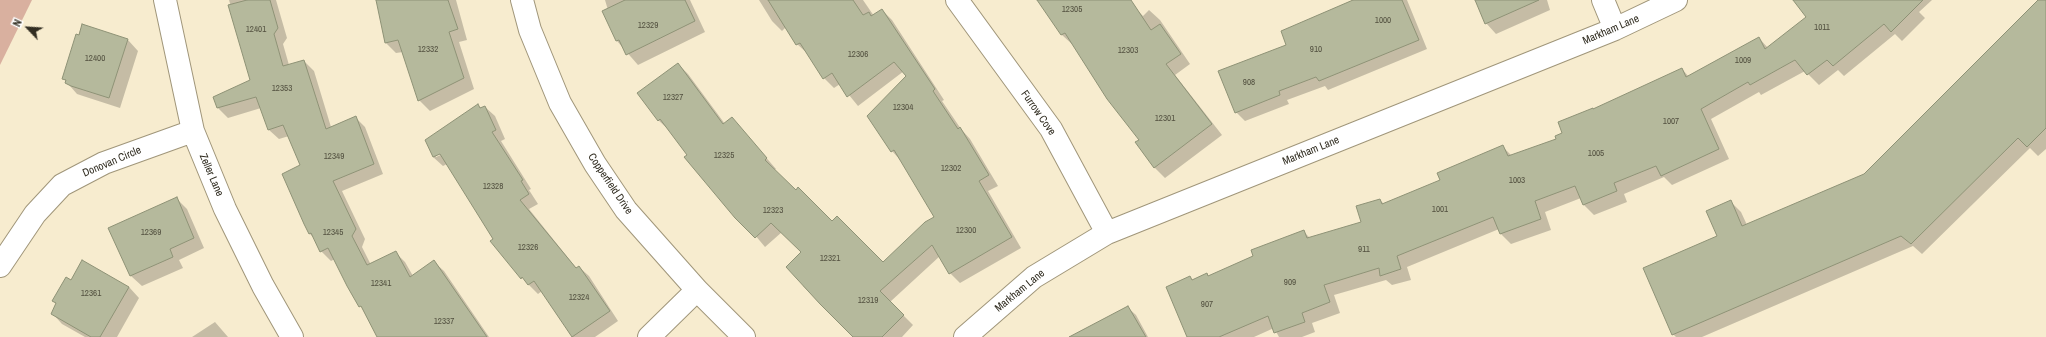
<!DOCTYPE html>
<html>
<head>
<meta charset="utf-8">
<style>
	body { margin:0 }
	#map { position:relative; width:2046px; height:337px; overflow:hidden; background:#f7eccf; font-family:"Archivo Narrow",sans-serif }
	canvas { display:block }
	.north { position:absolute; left:8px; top:8px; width:40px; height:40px; -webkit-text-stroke:3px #fff; paint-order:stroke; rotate:295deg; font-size:11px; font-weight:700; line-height:16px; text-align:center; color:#322e22 }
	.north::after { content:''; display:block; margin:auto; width:14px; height:18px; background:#322e22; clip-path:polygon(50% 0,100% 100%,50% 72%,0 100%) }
</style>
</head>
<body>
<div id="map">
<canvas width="2046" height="337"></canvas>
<div class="north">N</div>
</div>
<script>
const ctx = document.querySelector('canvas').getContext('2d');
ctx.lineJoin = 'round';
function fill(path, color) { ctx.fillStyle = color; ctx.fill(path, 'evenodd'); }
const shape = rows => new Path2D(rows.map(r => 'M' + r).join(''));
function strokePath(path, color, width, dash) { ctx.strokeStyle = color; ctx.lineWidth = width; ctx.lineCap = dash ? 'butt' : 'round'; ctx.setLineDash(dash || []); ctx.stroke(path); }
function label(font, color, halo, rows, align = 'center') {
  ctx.font = font + ' "Archivo Narrow",sans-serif'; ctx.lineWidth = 4; ctx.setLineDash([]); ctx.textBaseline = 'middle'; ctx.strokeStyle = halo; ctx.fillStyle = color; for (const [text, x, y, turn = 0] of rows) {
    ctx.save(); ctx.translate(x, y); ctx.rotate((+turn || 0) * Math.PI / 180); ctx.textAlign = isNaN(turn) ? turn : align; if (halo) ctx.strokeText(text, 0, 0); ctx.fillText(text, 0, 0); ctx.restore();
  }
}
const green = shape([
	[0,0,32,0,0,65]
]);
const shadow = shape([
	[229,0,276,0,287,38,283,44,289,65,304,61,314,71,331,127,355,117,365,127,383,174,342,191,365,239,362,247,371,265,395,252,405,262,413,276,434,262,444,271,489,337,378,337,335,259,331,261,321,251,315,239,309,233,302,166,289,136,279,139,269,130,261,108,228,118,218,108,214,97,252,80],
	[377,0,456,0,467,40,459,42,474,89,430,111,419,100,403,52,396,53,385,42],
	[605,0,690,0,705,32,638,65,617,41],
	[759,0,863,0,874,16,882,10,892,20,944,100,942,101,961,129,970,139,998,186,988,191,1021,248,960,283,950,273,940,256,890,302,913,325,902,337,854,337,803,286,802,252,782,232,765,247,688,155,669,130,658,120,678,64,688,74,725,124,732,118,776,169,774,170,796,191,883,263,936,217,902,162,892,151,907,76,904,71,858,106,840,84,834,88,824,78,808,54,797,44,786,27,782,31,772,21],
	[1038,0,1127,0,1143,16,1149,10,1160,20,1190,64,1175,75,1222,135,1165,178,1155,168,1136,143,1140,140,1073,45,1062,35],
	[1356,0,1407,0,1427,49,1328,90,1325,86,1287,100,1289,104,1245,121,1236,112,1287,45],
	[1476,0,1547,0,1550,10,1496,34,1486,23],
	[1800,0,1932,0,1919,12,1925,18,1902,41,1895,34,1844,76,1838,70,1819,85,1805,71,1761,95,1759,92,1711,119,1729,159,1672,185,1664,177,1624,194,1627,202,1594,215,1584,205,1581,198,1545,212,1551,230,1511,244,1501,234,1499,229,1407,267,1411,280,1392,285,1386,280,1334,295,1340,313,1312,323,1315,332,1302,337,1279,337,1274,328,1254,337,1188,337,1190,278,1193,280,1207,275,1209,276,1254,257,1304,232,1310,238,1362,223,1380,200,1384,204,1441,181,1503,147,1512,156,1557,139,1594,110,1682,69,1689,77,1759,38,1768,48,1807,17],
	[2039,0,2046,0,2046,149,2038,156,2030,148,1922,254,1913,246,1702,337,1676,337,1673,334,1718,237,1730,201,1741,212,1747,225,1865,174],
	[82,25,128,40,138,51,120,108,83,96,77,94,63,78],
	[478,106,481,108,485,107,495,116,505,139,501,141,531,189,529,190,538,204,529,209,577,269,579,267,589,276,618,321,595,337,573,337,542,291,538,294,529,285,492,241,494,239,447,164,443,166,433,157,426,140],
	[444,152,445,153,436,157,436,155],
	[176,198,187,209,204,248,179,260,183,268,142,286,131,276,110,228],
	[71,281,129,287,139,298,117,337,85,337,62,324,52,313,57,304,53,301],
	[1127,307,1136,315,1148,337,1091,337],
	[215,322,228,337,192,337]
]);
const building = shape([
	[247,0,270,0,278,28,274,34,283,66,304,60,326,129,356,116,374,164,333,181,356,229,352,236,367,265,396,251,410,277,434,260,487,337,377,337,361,306,359,307,347,286,328,248,320,252,311,233,309,234,304,224,282,174,300,165,283,125,268,130,256,97,217,108,213,97,250,80,228,5,247,0],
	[376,0,448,0,458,29,449,32,464,78,418,101,398,40,385,43,376,0],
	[625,0,685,0,695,21,626,55,619,40,616,41,602,11,625,0],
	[768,0,853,0,863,15,869,12,871,16,882,9,935,89,933,91,958,129,960,127,989,175,979,181,1012,237,949,274,932,245,880,291,904,315,882,337,853,337,820,304,786,267,801,252,771,223,755,238,735,218,684,157,687,155,660,119,658,121,637,93,678,63,723,124,732,117,767,158,765,160,796,190,798,187,832,221,837,216,883,262,925,222,934,217,894,150,891,152,867,116,906,76,894,62,847,97,832,73,823,79,800,43,796,45,768,0],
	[1037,0,1131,0,1151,30,1160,24,1181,54,1166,64,1212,124,1154,168,1135,142,1139,140,1107,99,1065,33,1061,35,1037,0],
	[1353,0,1402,0,1419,40,1319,81,1316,77,1279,91,1280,95,1235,113,1218,71,1286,45,1281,31,1353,0],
	[1475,0,1539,0,1485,24,1475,0],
	[1793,0,1923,0,1891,32,1884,24,1833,66,1827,60,1807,75,1795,60,1750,85,1748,82,1701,109,1719,149,1661,176,1656,166,1614,183,1617,191,1583,205,1575,186,1535,201,1541,219,1500,234,1493,217,1397,256,1401,269,1380,276,1379,268,1324,285,1330,302,1302,313,1305,322,1274,333,1268,316,1219,337,1187,337,1166,287,1190,276,1192,280,1207,273,1208,276,1253,256,1251,250,1304,230,1307,238,1361,222,1356,206,1380,199,1382,204,1440,180,1437,173,1503,145,1508,156,1556,139,1555,136,1562,133,1558,122,1593,108,1593,109,1682,68,1686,77,1759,37,1765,49,1806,17,1793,0],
	[2038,0,2046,0,2046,128,2027,147,2018,138,1911,244,1901,236,1672,335,1643,268,1717,236,1706,211,1731,200,1742,226,1864,174,2038,0],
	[82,24,128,39,109,98,71,86,65,83,66,80,62,79,76,34,79,35,82,24],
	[478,104,480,108,485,106,496,130,492,132,523,180,521,181,529,194,520,200,576,268,579,266,610,311,572,337,534,281,528,285,522,277,521,279,490,241,493,239,440,154,433,157,425,140,478,104],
	[177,197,194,238,170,249,173,257,130,276,108,228,177,197],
	[82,260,129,287,100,337,91,337,51,314,56,303,52,301,66,277,71,280,82,260],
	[1128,306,1146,337,1069,337,1128,306]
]);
const minor = shape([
	[165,0,193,131,225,209,263,286,292,337],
	[522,0,530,30,560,103,595,164,626,210,697,290,744,337],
	[957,0,1051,129,1107,233],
	[1603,0,1615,29],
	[0,266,35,214,62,185,104,163,193,131],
	[649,337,697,290],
	[965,337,1034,277,1107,233,1615,29,1676,0]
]);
const numberNames = [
	["12305",1072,10],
	["1000",1383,21],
	["12329",648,26],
	["1011",1822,28],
	["12401",256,30],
	["12332",428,50],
	["910",1316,50],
	["12303",1128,51],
	["12306",858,55],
	["12400",95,59],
	["1009",1743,61],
	["908",1249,83],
	["12353",282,89],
	["12327",673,98],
	["12304",903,108],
	["12301",1165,119],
	["1007",1671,122],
	["1005",1596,154],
	["12325",724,156],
	["12349",334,157],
	["12302",951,169],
	["1003",1517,181],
	["12328",493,187],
	["1001",1440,210],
	["12323",773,211],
	["12300",966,231],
	["12369",151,233],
	["12345",333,233],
	["12326",528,248],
	["911",1364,250],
	["12321",830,259],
	["909",1290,283],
	["12341",381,284],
	["12361",91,294],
	["12324",579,298],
	["12319",868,301],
	["907",1207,305],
	["12337",444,322]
];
const streetNames = [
	["Markham Lane",1611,30,-23],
	["Furrow Cove",1038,113,55],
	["Markham Lane",1311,151,-22],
	["Donovan Circle",112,162,-23],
	["Zeller Lane",211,175,67],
	["Copperfield Drive",610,184,56],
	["Markham Lane",1020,291,-39]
];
fill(green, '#d9b09f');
fill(shadow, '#0003');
fill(building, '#b5b99c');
strokePath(building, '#8e9276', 1);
strokePath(minor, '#a0967a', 24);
strokePath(minor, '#fff', 22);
label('9px', '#535140', null, numberNames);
label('11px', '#322e22', '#fff', streetNames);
</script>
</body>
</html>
